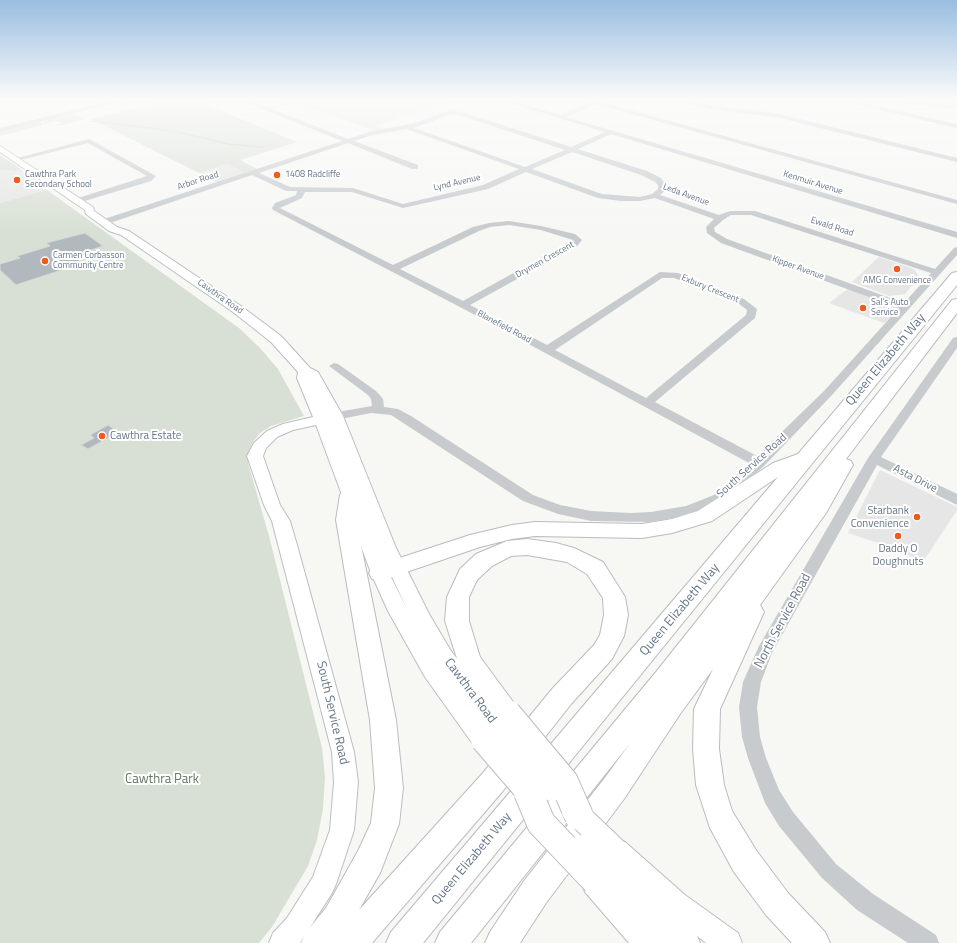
<!DOCTYPE html>
<html>
<head>
<meta charset="utf-8">
<style>
	body { margin:0 }
	canvas { display:block; background:#f7f7f4 }
</style>
</head>
<body>
<canvas width="957" height="943"></canvas>
<script>
const ctx = document.querySelector('canvas').getContext('2d');
ctx.lineJoin = 'round';
function fill(path, color) { ctx.fillStyle = color; ctx.fill(path, 'evenodd'); }
const shape = rows => new Path2D(rows.map(r => 'M' + r).join(''));
function strokePath(path, color, width, dash) { ctx.strokeStyle = color; ctx.lineWidth = width; ctx.lineCap = dash ? 'butt' : 'round'; ctx.setLineDash(dash || []); ctx.stroke(path); }
function label(font, color, halo, rows, align = 'center') {
  ctx.font = font + ' "Titillium Web",sans-serif'; ctx.lineWidth = 4; ctx.setLineDash([]); ctx.textBaseline = 'middle'; ctx.strokeStyle = halo; ctx.fillStyle = color; for (const [text, x, y, turn = 0] of rows) {
    ctx.save(); ctx.translate(x, y); ctx.rotate((+turn || 0) * Math.PI / 180); ctx.textAlign = isNaN(turn) ? turn : align; if (halo) ctx.strokeText(text, 0, 0); ctx.fillText(text, 0, 0); ctx.restore();
  }
}
const built = shape([
	[289,100,452,100,376,126,381,129,372,130],
	[0,155,22,170,47,190,0,203],
	[227,164,245,173,217,183,199,173],
	[879,257,914,269,919,277,905,294,889,296,852,282],
	[849,288,904,307,884,323,829,303],
	[880,470,957,507,957,510,923,562,893,548,848,533]
]);
const green = shape([
	[169,100,195,100,297,142,240,160,257,169,245,173,227,164,199,173,91,119,153,104,151,103,158,101],
	[74,114,84,119,58,126,56,125,63,123,57,121,48,122,50,123,0,136,0,132,40,122,43,124,45,123,43,121],
	[0,155,21,169,16,171,0,169],
	[47,190,239,328,260,348,278,369,304,416,271,426,260,433,253,442,248,453,248,463,269,536,322,748,325,777,323,809,317,840,308,866,272,927,259,943,0,943,0,203]
]);
const stream = shape([
	[92,121,174,131,228,144,263,147]
]);
const river = shape([
	[889,100,912,100,957,105,957,109,893,102,889,100]
]);
const building = shape([
	[85,233,103,246,73,256,83,263,16,285,0,270,0,264,20,258,17,256,50,246,46,243,85,233],
	[108,425,119,432,88,449,81,445,94,438,90,435,108,425]
]);
const minor = shape([
	[116,100,126,100,0,132,0,128,116,100],
	[146,100,153,100,156,102,153,104,146,100],
	[240,100,248,100,266,107,295,101,295,103,272,109,348,139,372,131,411,124,452,110,462,112,571,147,605,132,500,100,509,100,560,115,590,102,585,100,601,100,601,102,957,200,957,204,596,104,566,117,957,232,957,238,611,134,578,149,647,171,661,178,666,185,666,190,660,195,719,215,730,211,755,211,935,269,954,248,957,247,957,255,832,395,764,466,724,501,688,515,651,522,591,521,558,514,523,501,391,415,371,413,336,420,332,419,330,416,332,413,372,406,371,399,368,395,329,366,334,363,338,364,376,391,383,399,384,407,398,409,411,416,533,495,560,505,591,511,631,513,651,512,686,506,714,495,749,463,460,307,273,210,272,208,275,203,296,195,297,191,286,191,252,175,107,224,101,224,101,220,342,141,240,100],
	[452,114,459,115,565,150,525,167,414,128,452,114],
	[406,129,519,169,483,185,403,204,353,188,290,187,259,173,348,143,412,169,418,169,418,165,354,141,373,135,406,129],
	[572,152,641,175,655,182,658,185,658,189,652,194,640,197,602,194,532,169,572,152],
	[526,172,598,198,621,201,640,201,655,198,714,219,706,227,707,233,721,243,899,308,824,391,757,456,655,402,755,318,757,309,744,299,678,273,660,272,547,345,470,305,577,246,582,240,575,234,541,226,509,221,489,223,473,227,393,265,280,208,302,198,305,192,352,192,403,208,488,189,526,172],
	[731,215,751,215,931,273,904,303,727,239,715,232,714,228,723,220,731,215],
	[509,225,541,230,573,240,463,301,400,269,479,231,490,227,509,225],
	[662,278,674,278,738,303,747,310,746,315,646,398,555,350,662,278],
	[678,100,688,100,710,105,780,114,957,158,957,162,780,118,710,109,678,100],
	[838,100,849,100,957,124,957,128,838,100],
	[89,139,156,176,151,181,78,203,74,201,75,199,147,176,88,143,17,161,14,159,89,139],
	[957,337,957,348,881,457,957,494,957,505,877,465,772,653,761,682,757,707,760,737,766,758,779,790,793,812,836,864,873,894,936,935,939,943,908,943,857,910,822,878,779,826,765,803,748,758,742,737,739,707,743,682,759,646,868,458,953,338,957,337]
]);
const major = shape([
	[0,146,93,207,94,211,117,227,129,231,241,306,281,336,310,368,318,372,343,416,396,548,429,614,451,651,504,719,507,726,504,733,496,736,492,734,494,740,491,747,483,750,475,747,425,677,388,611,371,573,316,425,293,430,277,437,266,448,263,456,280,505,290,521,297,545,354,752,358,782,354,830,336,884,332,893,300,943,269,943,273,933,287,918,313,877,330,830,334,782,332,752,272,521,264,505,247,456,254,443,267,431,283,424,313,417,297,378,298,372,271,342,233,312,121,235,109,231,86,214,85,210,0,152,0,146],
	[386,564,408,611,389,573,386,564],
	[616,838,625,842,685,895,738,933,742,943,706,943,697,936,700,943,666,943,595,878,591,869,595,860,606,857,603,851,607,842,616,838]
]);
const highway = shape([
	[957,272,957,285,423,943,386,943,391,932,778,477,712,521,672,533,642,538,535,536,512,539,480,547,380,581,372,579,369,573,372,567,470,535,512,525,535,522,642,524,672,519,698,511,773,463,798,454,952,273,957,272],
	[957,299,957,313,846,459,851,461,853,465,826,513,760,605,764,612,720,709,719,749,724,785,732,811,756,850,788,893,825,932,830,943,792,943,766,915,734,872,710,828,696,785,693,749,694,709,713,669,680,714,624,799,546,903,520,943,485,943,490,932,524,881,604,779,631,742,471,943,435,943,440,932,656,672,952,300,957,299],
	[350,488,357,490,360,495,356,520,396,720,403,788,399,824,380,873,359,910,482,774,553,688,594,645,600,635,604,615,603,598,587,574,567,562,527,555,511,556,492,566,477,580,469,597,469,621,480,657,516,706,520,714,516,722,507,726,498,722,460,668,445,621,447,597,460,569,476,554,507,541,527,539,556,543,574,548,603,562,625,597,628,615,624,636,612,659,571,704,502,792,372,943,301,943,306,932,326,908,358,851,371,823,375,788,370,720,336,520,340,495,343,490,350,488],
	[596,866,607,870,661,932,666,943,629,943,585,892,581,881,585,870,596,866]
]);
const majorBridge = shape([
	[496,726,552,789],
	[483,740,533,798],
	[574,811,616,851],
	[582,847,604,869]
]);
const highwayBridge = shape([
	[507,714,564,782,579,816],
	[528,792,541,823,596,881]
]);
const markers = [
	[277,175,4,"#ee5b1e"],
	[17,180,4,"#ee5b1e"],
	[45,261,4,"#ee5b1e"],
	[897,269,4,"#ee5b1e"],
	[863,308,4,"#ee5b1e"],
	[102,436,4,"#ee5b1e"],
	[917,517,4,"#ee5b1e"],
	[898,536,4,"#ee5b1e"]
];
const farPoinames = [
	["Cawthra Park",25,175],
	["Secondary School",25,185],
	["1408 Radcliffe",285,175],
	["Carmen Corbasson",53,256],
	["Community Centre",53,266],
	["AMG Convenience",897,281,"center"],
	["Sal's Auto",871,303],
	["Service",871,313]
];
const farStreetnames = [
	["Arbor Road",198,181,-18],
	["Lynd Avenue",457,183,-13],
	["Kenmuir Avenue",813,183,17],
	["Leda Avenue",686,195,20],
	["Ewald Road",832,227,18],
	["Drymen Crescent",545,260,-29],
	["Kipper Avenue",798,268,20],
	["Exbury Crescent",710,289,22],
	["Cawthra Road",220,297,35],
	["Blanefield Road",504,327,28]
];
const poiNames = [
	["Cawthra Estate",110,436],
	["Starbank",909,511,"right"],
	["Convenience",909,524,"right"],
	["Daddy O",898,549,"center"],
	["Doughnuts",898,562,"center"]
];
const streetNames = [
	["South Service Road",752,466,-42],
	["Asta Drive",915,479,27]
];
const nearStreetnames = [
	["Queen Elizabeth Way",886,360,-50],
	["Queen Elizabeth Way",680,610,-50],
	["North Service Road",783,621,-62],
	["Cawthra Road",470,691,53],
	["South Service Road",332,713,77],
	["Queen Elizabeth Way",472,859,-50]
];
const nearParknames = [
	["Cawthra Park",162,780]
];
fill(built, '#e5e6e5');
fill(green, '#d8e0d5');
strokePath(stream, '#c3cdd3', 1.5);
fill(river, '#c3cdd3');
fill(building, '#b2b9be');
strokePath(building, '#d9d9d7', 1);
strokePath(major, '#babec2', 2);
strokePath(highway, '#b9bcc0', 2);
fill(minor, '#c7cbce');
fill(major, '#fff');
fill(highway, '#fff');
strokePath(majorBridge, '#babec2', 26, []);
strokePath(highwayBridge, '#b9bcc0', 30, []);
strokePath(majorBridge, '#fff', 24);
strokePath(highwayBridge, '#fff', 28);
const sky = ctx.createLinearGradient(0, 0, 0, 232);
sky.addColorStop(0, '#99bee0');
sky.addColorStop(0.43, '#fbfbfa');
sky.addColorStop(1, '#fbfbfa00');
ctx.fillStyle = sky;
ctx.fillRect(0, 0, 957, 232);
for (const [x, y, r, color] of markers) { const dot = new Path2D(); dot.arc(x, y, r, 0, 2 * Math.PI); ctx.fillStyle = color; ctx.fill(dot); strokePath(dot, '#fff', 1.5); }
label('9px', '#647587', '#fff', farPoinames, 'left');
label('9px', '#647587', '#fff', farStreetnames);
label('11px', '#647587', '#fff', poiNames, 'left');
label('11px', '#647587', '#fff', streetNames);
label('13px', '#647587', '#fff', nearStreetnames);
label('13px', '#637960', '#fff', nearParknames);
</script>
</body>
</html>
